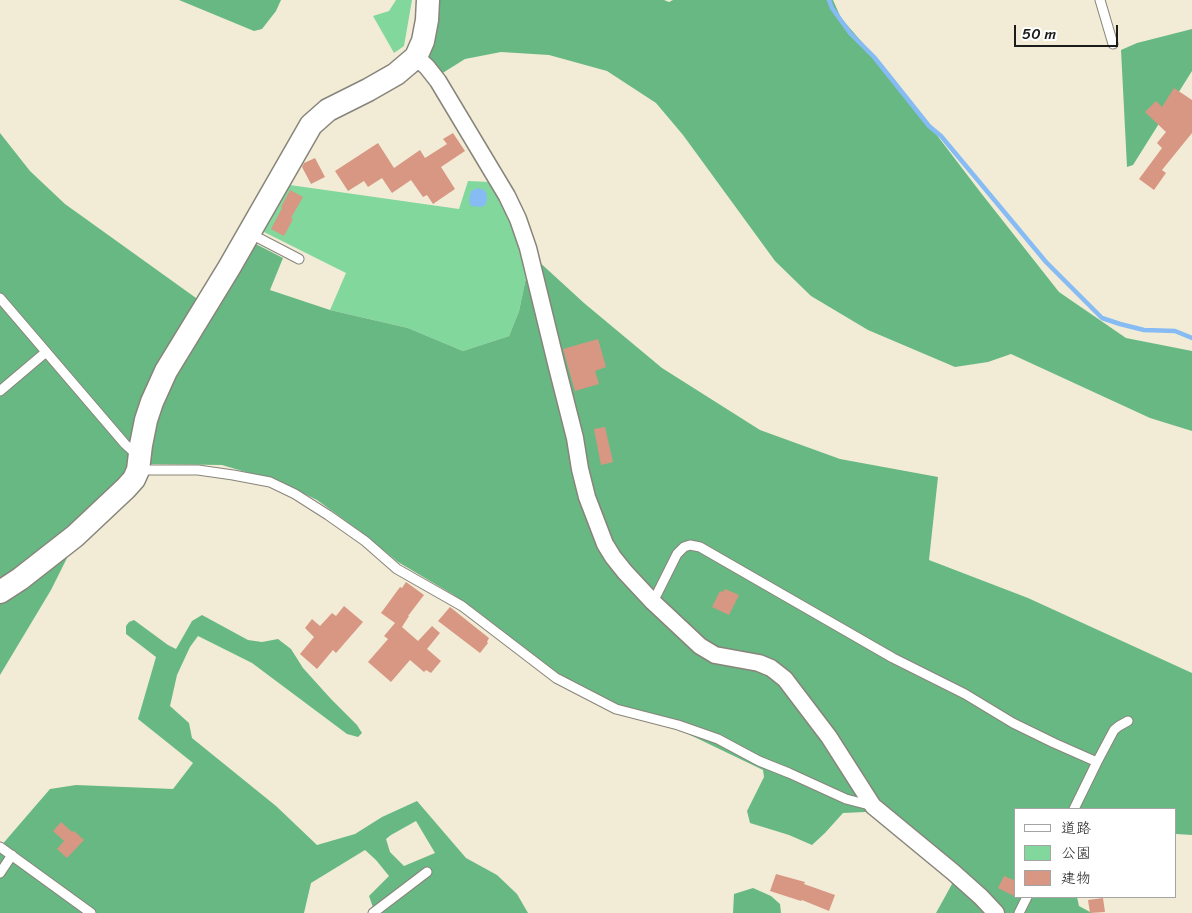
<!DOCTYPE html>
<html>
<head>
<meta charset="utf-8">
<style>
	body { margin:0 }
	#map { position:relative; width:1192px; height:913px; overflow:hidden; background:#f2ecd7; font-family:Sriracha,"Klee One",sans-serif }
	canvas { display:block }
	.legend { position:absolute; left:1014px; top:808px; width:162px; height:90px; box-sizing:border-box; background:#fff; border:1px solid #a4a4a4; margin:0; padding:6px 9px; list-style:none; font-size:15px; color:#1c1c1c }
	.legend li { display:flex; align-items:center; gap:10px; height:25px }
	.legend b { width:25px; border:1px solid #a4a4a4 }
	.scale { position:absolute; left:1014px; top:25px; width:104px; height:22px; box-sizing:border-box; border:2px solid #1c1c1c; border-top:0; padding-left:6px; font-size:15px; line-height:18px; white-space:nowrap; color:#1c1c1c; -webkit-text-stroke:4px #fff; paint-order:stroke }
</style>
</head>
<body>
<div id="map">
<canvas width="1192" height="913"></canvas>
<ul class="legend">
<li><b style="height:6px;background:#fff"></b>道路</li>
<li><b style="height:14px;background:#81d79c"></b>公園</li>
<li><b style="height:14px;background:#d89782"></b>建物</li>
</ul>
<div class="scale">50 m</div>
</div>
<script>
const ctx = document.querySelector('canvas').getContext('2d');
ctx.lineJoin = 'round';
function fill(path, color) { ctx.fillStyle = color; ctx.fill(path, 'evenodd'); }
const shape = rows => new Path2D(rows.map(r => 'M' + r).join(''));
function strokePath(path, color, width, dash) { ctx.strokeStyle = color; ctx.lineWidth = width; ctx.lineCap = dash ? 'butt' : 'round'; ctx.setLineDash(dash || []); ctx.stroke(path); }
const green = shape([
	[396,0,412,0,404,46,394,53,373,16,389,11],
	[468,181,490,182,506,209,518,233,527,273,519,311,509,336,463,351,408,328,330,310,346,273,262,231,290,185,459,209]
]);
const forest = shape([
	[179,0,281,0,276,11,262,29,254,31],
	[432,0,664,0,669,2,673,0,833,0,841,18,894,79,981,193,1059,292,1126,338,1192,351,1192,431,1150,418,1011,354,988,362,955,367,868,330,811,296,775,261,683,135,656,103,607,71,549,55,501,52,465,59,441,74,423,55],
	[1192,29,1192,71,1133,165,1127,167,1121,50,1137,43],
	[0,133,30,171,65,204,196,298,209,309,250,241,283,258,270,290,330,310,408,328,463,351,509,336,519,311,527,273,524,248,584,303,662,368,760,430,840,459,938,477,929,560,1028,598,1192,673,1192,835,1176,834,1176,809,1016,809,1016,897,1077,897,1079,906,1092,913,936,913,952,884,946,861,882,808,865,812,843,813,825,833,812,845,789,835,750,823,747,811,764,777,763,770,684,732,614,704,556,673,477,611,452,594,398,562,365,535,317,500,272,478,249,473,222,465,150,464,132,469,76,524,67,558,51,590,0,675],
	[202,615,248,640,262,642,278,639,291,649,303,668,331,699,357,725,362,733,358,737,347,734,252,663,198,636,190,647,177,675,170,706,189,723,192,738,276,806,317,845,355,834,382,817,417,801,466,858,497,875,517,894,528,913,375,913,369,896,389,876,376,860,365,850,311,883,304,913,0,913,0,847,50,789,76,785,173,789,193,763,138,719,156,657,126,634,126,626,129,622,134,620,168,645,176,649,192,621],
	[416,821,435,853,404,866,390,852,386,839,391,835],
	[753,888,771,896,780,904,781,913,733,913,734,894]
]);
const water = shape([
	[478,188,484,190,486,192,487,199,486,204,482,207,471,206,469,200,471,191]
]);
const stream = shape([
	[829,0,832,8,850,33,874,57,929,126,941,136,1046,262,1102,318,1120,324,1144,330,1175,331,1192,338]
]);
const building = shape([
	[1174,88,1192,100,1192,133,1162,170,1166,173,1154,190,1139,179,1162,148,1157,143,1166,132,1145,112,1156,101,1162,107],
	[453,133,465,151,441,167,455,189,433,204,427,195,423,197,411,180,392,193,382,178,368,187,364,181,348,191,335,171,378,143,394,168,420,150,425,158,447,144,443,139],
	[315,158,325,177,311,184,302,167,304,163],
	[290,190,303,197,291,218,293,219,284,236,271,229,282,208,281,207],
	[598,339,606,367,595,371,599,384,575,391,563,349],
	[605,427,613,462,601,465,594,429],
	[406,582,424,595,408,616,409,616,402,627,418,641,432,626,440,633,427,649,441,661,431,673,426,670,424,672,410,660,391,682,368,662,388,639,384,636,395,623,381,613,400,587,402,588],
	[725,589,739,595,729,615,712,607,720,591,723,592],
	[344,606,363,622,336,653,333,650,317,669,300,654,314,637,305,628,312,619,320,626,332,613,336,616],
	[450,607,489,638,487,642,488,643,480,653,438,621],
	[61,822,72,832,74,831,84,840,67,858,57,849,64,841,53,831],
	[776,874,805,882,804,884,835,895,829,911,802,900,801,901,770,891],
	[1004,876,1016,881,1016,897,998,888],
	[1103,898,1105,912,1090,913,1088,900]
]);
const lane = shape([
	[1100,0,1113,44],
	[249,233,299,259],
	[0,298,125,444,138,456],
	[0,391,46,352],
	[138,470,198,470,233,475,270,482,295,494,328,515,365,541,397,569,462,606,556,678,616,709,678,725,718,739,759,761,789,773,846,799,873,806],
	[653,602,677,554,684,547,690,545,700,547,893,658,965,694,1013,723,1054,743,1097,762,1074,809],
	[1097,762,1114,730,1119,726,1128,721],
	[0,847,91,913],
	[0,873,12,855],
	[373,913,427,872],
	[1019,913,1027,897]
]);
const street = shape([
	[416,57,427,67,438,81,507,196,518,219,528,248,557,367,575,438,580,469,587,497,605,544,613,557,625,572,653,602,700,646,715,655,759,663,771,668,785,679,829,737,873,806,953,872,981,897,996,913]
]);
const secondary = shape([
	[0,592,20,579,75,536,126,488,134,479,138,470,141,445,146,420,152,402,166,371,229,268,311,125,328,110,368,90,396,74,416,57,423,41,427,20,428,0]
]);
fill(green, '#81d79c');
fill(forest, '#68b884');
fill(water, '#86bbf4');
strokePath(stream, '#86bbf4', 4.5);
fill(building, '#d89782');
strokePath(lane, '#87847a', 11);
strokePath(street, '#87847a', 19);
strokePath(secondary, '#87847a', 25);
strokePath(lane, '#fff', 9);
strokePath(street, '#fff', 16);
strokePath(secondary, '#fff', 22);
</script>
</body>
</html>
